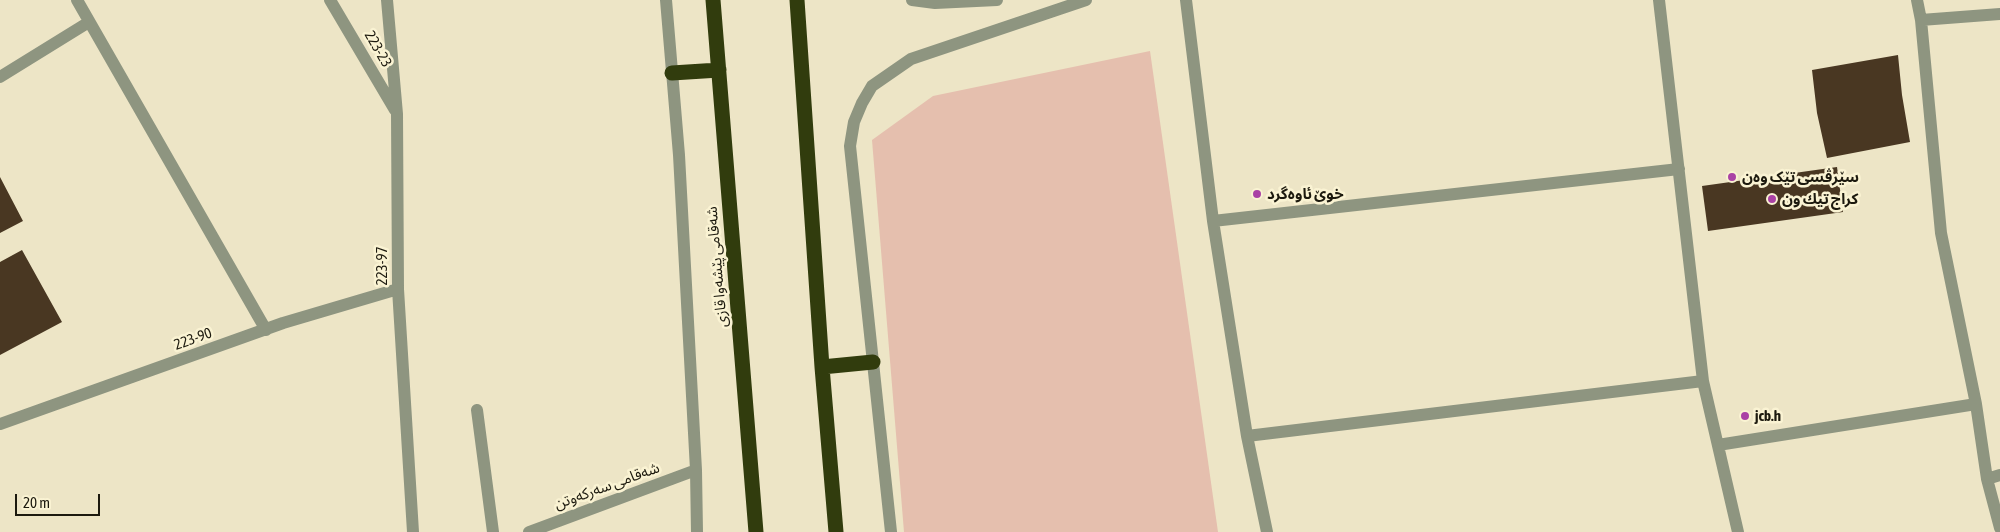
<!DOCTYPE html>
<html>
<head>
<meta charset="utf-8">
<style>
	body { margin:0 }
	#map { position:relative; width:2000px; height:532px; overflow:hidden; background:#ede5c6; font-family:"Asap Condensed",sans-serif }
	canvas { display:block }
	.scale { position:absolute; left:15px; top:494px; width:85px; height:22px; box-sizing:border-box; border:2px solid #1c190e; border-top:0; padding-left:6px; font-size:15px; line-height:18px; white-space:nowrap; color:#1c190e; -webkit-text-stroke:4px #faf3d3; paint-order:stroke }
</style>
</head>
<body>
<div id="map">
<canvas width="2000" height="532"></canvas>
<div class="scale">20 m</div>
</div>
<script>
const ctx = document.querySelector('canvas').getContext('2d');
ctx.lineJoin = 'round';
function fill(path, color) { ctx.fillStyle = color; ctx.fill(path, 'evenodd'); }
const shape = rows => new Path2D(rows.map(r => 'M' + r).join(''));
function strokePath(path, color, width, dash) { ctx.strokeStyle = color; ctx.lineWidth = width; ctx.lineCap = dash ? 'butt' : 'round'; ctx.setLineDash(dash || []); ctx.stroke(path); }
function label(font, color, halo, rows, align = 'center') {
  ctx.font = font + ' "Asap Condensed","Noto Sans Arabic",sans-serif'; ctx.lineWidth = 5; ctx.setLineDash([]); ctx.textBaseline = 'middle'; ctx.strokeStyle = halo; ctx.fillStyle = color; for (const [text, x, y, turn = 0] of rows) {
    ctx.save(); ctx.translate(x, y); ctx.rotate((+turn || 0) * Math.PI / 180); ctx.textAlign = isNaN(turn) ? turn : align; if (halo) ctx.strokeText(text, 0, 0); ctx.fillText(text, 0, 0); ctx.restore();
  }
}
const green = shape([
	[1150,51,1218,532,904,532,872,140,933,96]
]);
const building = shape([
	[1898,55,1902,95,1910,142,1827,158,1817,113,1812,70],
	[1837,167,1843,212,1708,231,1702,186],
	[0,177,23,221,0,233],
	[22,250,62,322,0,355,0,262]
]);
const minor = shape([
	[77,0,266,330],
	[330,0,395,110],
	[387,0,397,114,398,289,413,532],
	[666,0,679,155,696,470,697,532],
	[912,0,935,3,997,0],
	[1186,0,1213,221,1247,436,1267,532],
	[1659,0,1703,381,1738,532],
	[1917,0,1921,20,1941,233,1976,404],
	[1921,20,2000,14],
	[0,77,89,22],
	[1213,221,1679,169],
	[477,410,493,532],
	[0,424,283,323,398,289],
	[1247,436,1703,381],
	[1718,445,1976,404,1987,479,2000,528],
	[1987,479,2000,475],
	[529,532,696,470],
	[891,532,850,146,854,122,862,103,872,86,911,59,1086,0]
]);
const highway = shape([
	[713,0,756,532],
	[797,0,822,367,836,532],
	[672,73,719,70],
	[822,367,873,362]
]);
const markers = [
	[1732,177,5,"#aa42a5"],
	[1257,194,5,"#aa42a5"],
	[1772,199,5,"#aa42a5"],
	[1745,416,5,"#aa42a5"]
];
const streetNames = [
	["223-23",378,49,60],
	["223-97",382,266,-90],
	["شەقامی پێشەوا قازی",717,267,-95],
	["223-90",193,339,-20],
	["شەقامی سەرکەوتن",607,486,-20]
];
const poiNames = [
	["سێرڤسی تێک وەن",1742,177],
	["خوێ ئاوەگرد",1267,194],
	["كراج تيك ون",1782,199],
	["jcb.h",1755,416]
];
fill(green, '#e5bfae');
fill(building, '#493722');
strokePath(minor, '#8e9580', 12);
strokePath(highway, '#313c0d', 15);
for (const [x, y, r, color] of markers) { const dot = new Path2D(); dot.arc(x, y, r, 0, 2 * Math.PI); ctx.fillStyle = color; ctx.fill(dot); strokePath(dot, '#faf3d3', 2); }
label('15px', '#1c190e', '#faf3d3', streetNames);
label('bold 15px', '#1c190e', '#faf3d3', poiNames, 'left');
</script>
</body>
</html>
